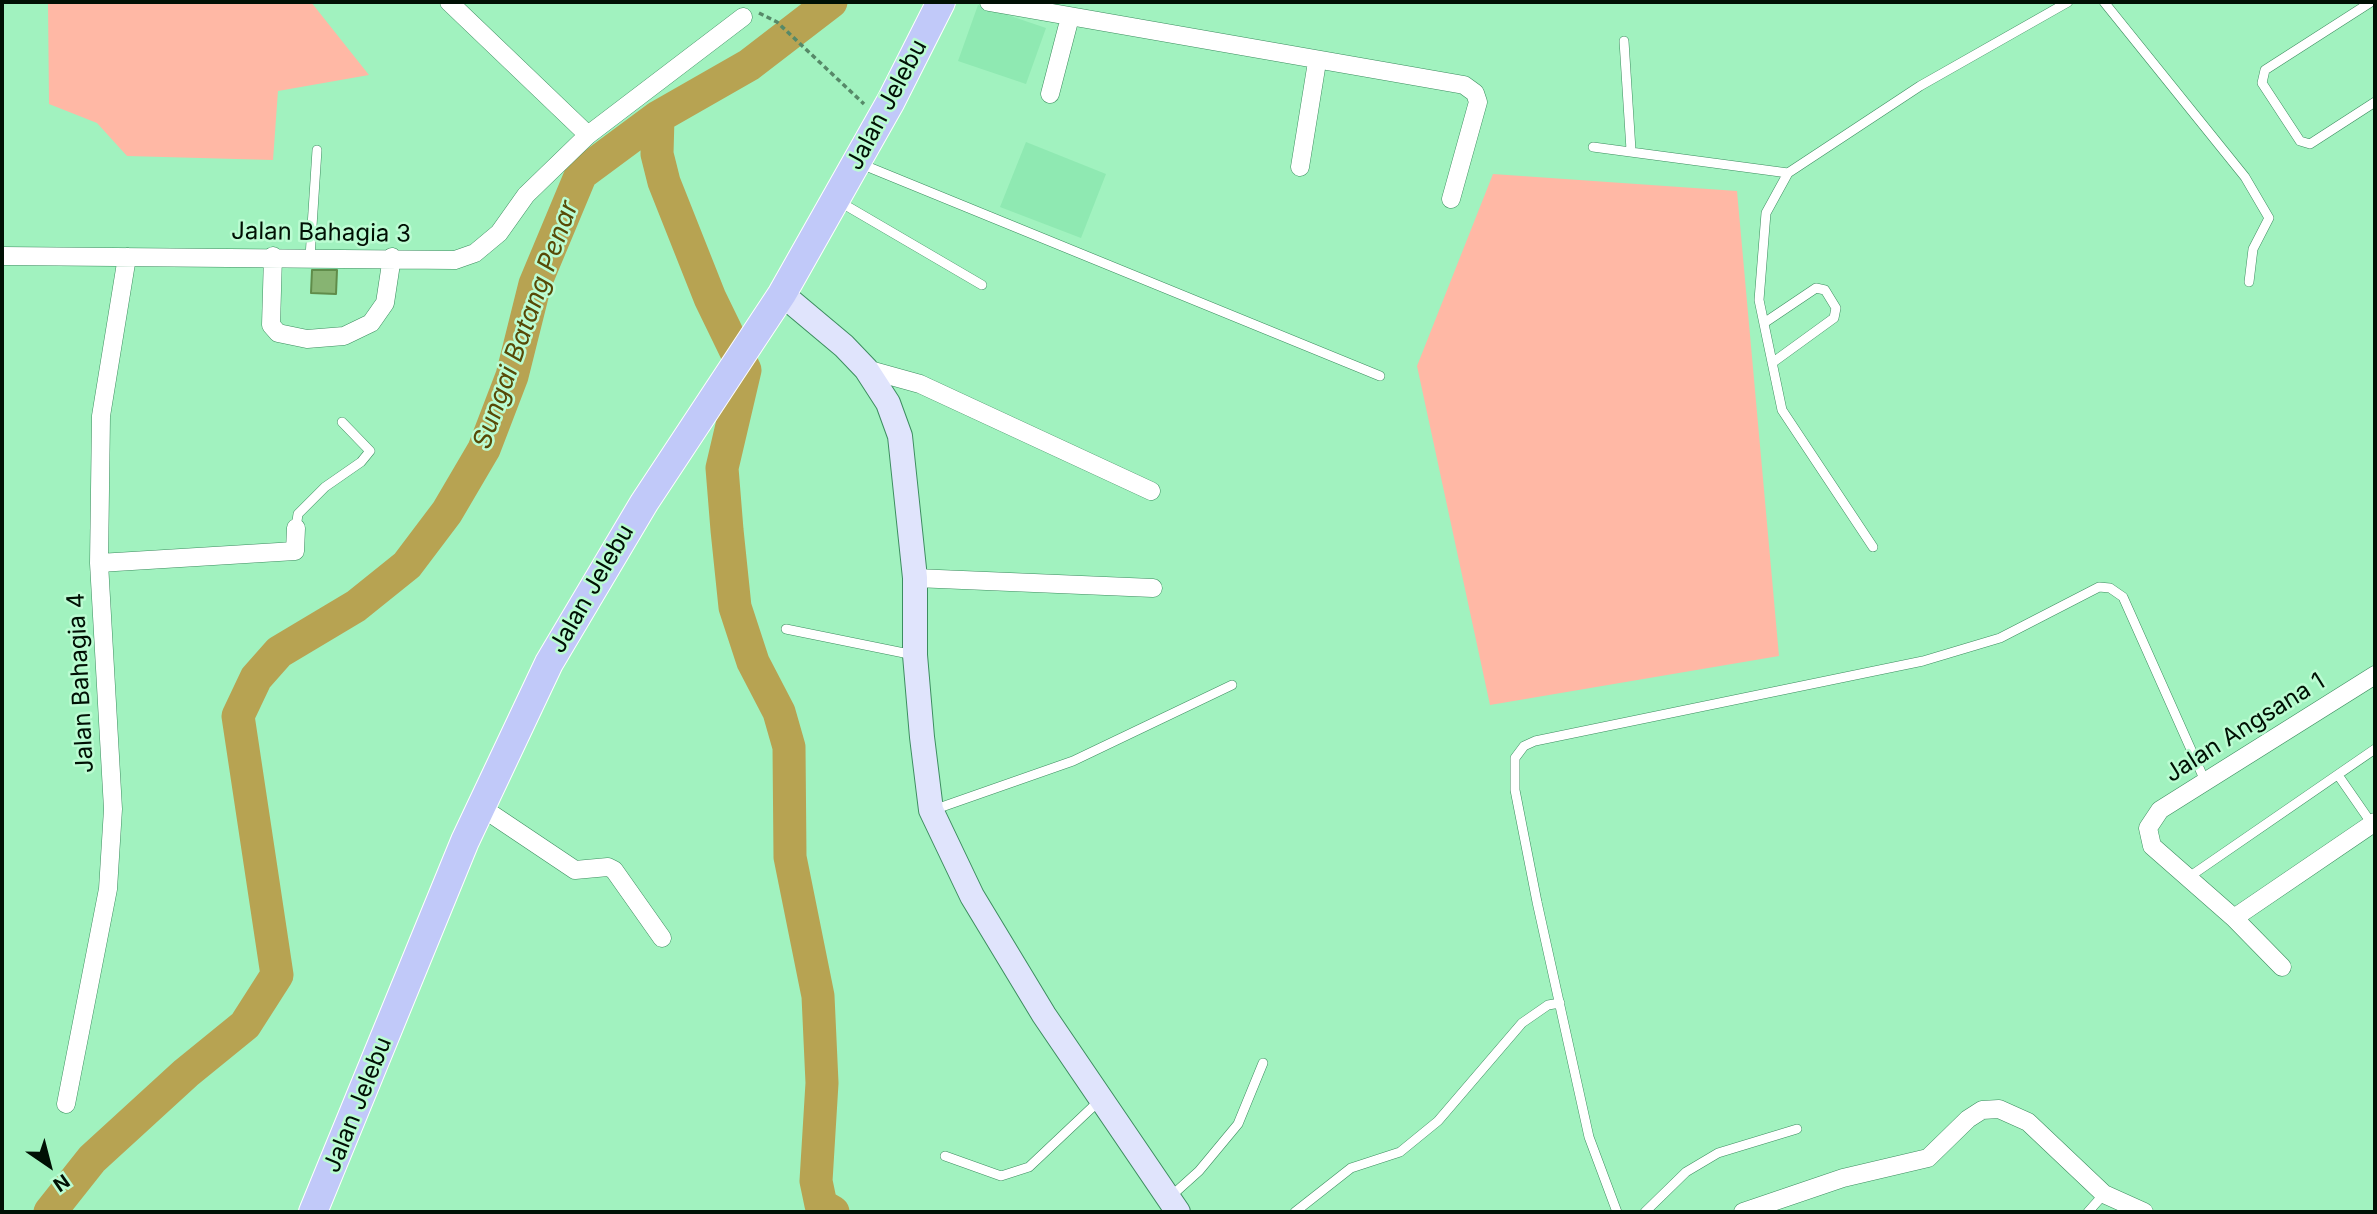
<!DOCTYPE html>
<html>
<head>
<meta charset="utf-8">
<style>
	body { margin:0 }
	#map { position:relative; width:2377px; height:1214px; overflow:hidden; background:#a1f2bf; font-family:Inter,sans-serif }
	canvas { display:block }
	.frame { position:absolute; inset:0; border:4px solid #001004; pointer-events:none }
	.north { position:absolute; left:14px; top:1130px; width:70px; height:70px; -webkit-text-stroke:5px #bbfcd2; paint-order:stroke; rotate:145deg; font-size:19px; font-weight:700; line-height:28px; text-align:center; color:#001004 }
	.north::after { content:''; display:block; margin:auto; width:24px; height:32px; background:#001004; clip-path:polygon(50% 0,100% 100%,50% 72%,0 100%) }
</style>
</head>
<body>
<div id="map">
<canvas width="2377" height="1214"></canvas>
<div class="frame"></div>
<div class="north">N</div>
</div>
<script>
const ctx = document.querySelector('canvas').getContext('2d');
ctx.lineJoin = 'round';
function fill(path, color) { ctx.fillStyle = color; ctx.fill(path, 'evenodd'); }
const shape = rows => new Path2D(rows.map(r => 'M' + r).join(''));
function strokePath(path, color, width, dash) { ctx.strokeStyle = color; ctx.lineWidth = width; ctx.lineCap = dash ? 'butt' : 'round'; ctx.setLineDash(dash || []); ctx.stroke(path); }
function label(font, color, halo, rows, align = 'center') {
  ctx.font = font + ' Inter,sans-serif'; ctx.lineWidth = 5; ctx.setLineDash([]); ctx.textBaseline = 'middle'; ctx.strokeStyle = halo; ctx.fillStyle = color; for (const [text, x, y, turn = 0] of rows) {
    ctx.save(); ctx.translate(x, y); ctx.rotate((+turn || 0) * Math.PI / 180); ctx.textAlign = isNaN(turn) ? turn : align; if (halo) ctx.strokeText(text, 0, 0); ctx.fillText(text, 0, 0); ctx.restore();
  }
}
const built = shape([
	[978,5,1046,28,1026,84,958,61],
	[1026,142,1106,174,1081,238,1000,207]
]);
const green = shape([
	[48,2,311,2,369,75,278,91,273,160,127,156,97,123,49,104],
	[1493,174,1737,191,1779,656,1490,705,1417,366]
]);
const river = shape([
	[658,117,657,154,664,182,710,298,745,370,722,468,727,530,735,607,753,662,779,712,789,747,790,857,818,996,822,1083,816,1181,821,1205,833,1212],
	[50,1212,92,1159,186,1073,245,1025,277,975,238,716,256,678,279,652,356,606,407,565,447,512,484,449,512,376,535,284,581,174,658,117,749,65,831,2]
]);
const building = shape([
	[312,270,337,270,336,294,311,293,312,270]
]);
const path = shape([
	[759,13,777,22,864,104]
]);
const lane = shape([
	[2104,2,2245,177,2269,218,2253,249,2249,282],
	[2371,2,2265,70,2262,83,2300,141,2310,144,2375,102],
	[1624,41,1631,150],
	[1593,147,1788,173],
	[861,164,1380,376],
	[840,202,982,285],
	[310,257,317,150],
	[1764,323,1816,288,1825,290,1836,308,1834,318,1772,363],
	[296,528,298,514,325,487,361,462,370,451,342,422],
	[1873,547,1782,410,1759,300,1766,213,1788,173,1920,86,2068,2],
	[786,629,914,655],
	[2338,775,2372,824],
	[933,810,1073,761,1232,685],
	[2189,877,2375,749],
	[945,1156,1001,1176,1029,1167,1100,1100],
	[1169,1198,1199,1171,1238,1124,1263,1063],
	[1295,1212,1351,1168,1400,1152,1438,1121,1522,1023,1548,1005,1560,1003],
	[1617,1212,1589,1137,1537,902,1515,790,1515,758,1524,746,1535,741,1923,661,2000,638,2099,587,2110,588,2123,597,2205,781],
	[1645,1212,1686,1172,1718,1153,1797,1129],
	[2088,1212,2104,1194]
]);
const street = shape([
	[449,2,588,135],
	[989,2,1464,85,1475,93,1478,102,1451,199],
	[1050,94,1070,17],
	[1300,167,1317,62],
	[2,256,455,260,475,253,499,233,526,195,588,135,743,17],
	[273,256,271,325,278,333,307,339,344,336,371,323,385,303,392,257],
	[866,369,920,384,1151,491],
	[99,563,295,551,296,528],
	[915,578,1153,588],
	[481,807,575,870,608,867,614,870,662,938],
	[2234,918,2375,822],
	[2282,967,2234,918,2152,846,2148,828,2160,810,2375,675],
	[66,1104,108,889,113,809,99,563,101,416,127,257],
	[1743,1212,1843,1178,1928,1158,1968,1119,1982,1110,1999,1109,2028,1122,2104,1194,2144,1212]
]);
const secondary = shape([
	[782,294,844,346,866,369,888,403,900,436,915,578,915,655,922,737,931,810,972,896,1044,1015,1178,1212]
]);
const primary = shape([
	[313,1212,465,841,549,663,644,503,782,294,891,101,941,2]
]);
const streetNames = [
	["Jalan Jelebu",887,105,-62],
	["Jalan Bahagia 3",321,233,1],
	["Jalan Jelebu",592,589,-60],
	["Jalan Bahagia 4",81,683,-93],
	["Jalan Angsana 1",2245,728,-32],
	["Jalan Jelebu",358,1105,-68]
];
const waterNames = [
	["Sungai Batang Penar",526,325,-70]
];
fill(built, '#8fe9b2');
fill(green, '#ffb8a5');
strokePath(river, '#b7a352', 33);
fill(building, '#87b472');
strokePath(building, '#608c4a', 2);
strokePath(lane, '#3c8d5f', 10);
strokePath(street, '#3c8d5f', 19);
strokePath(secondary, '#3c8d5f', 26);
strokePath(primary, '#fff', 30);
strokePath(path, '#568968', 3.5, [5, 3.5]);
strokePath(lane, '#fff', 9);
strokePath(street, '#fff', 18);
strokePath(secondary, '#e0e4fc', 24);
strokePath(primary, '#c1c9f9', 28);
label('24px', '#001004', '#bbfcd2', streetNames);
label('italic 26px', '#574906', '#bbfcd2', waterNames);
</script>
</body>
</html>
